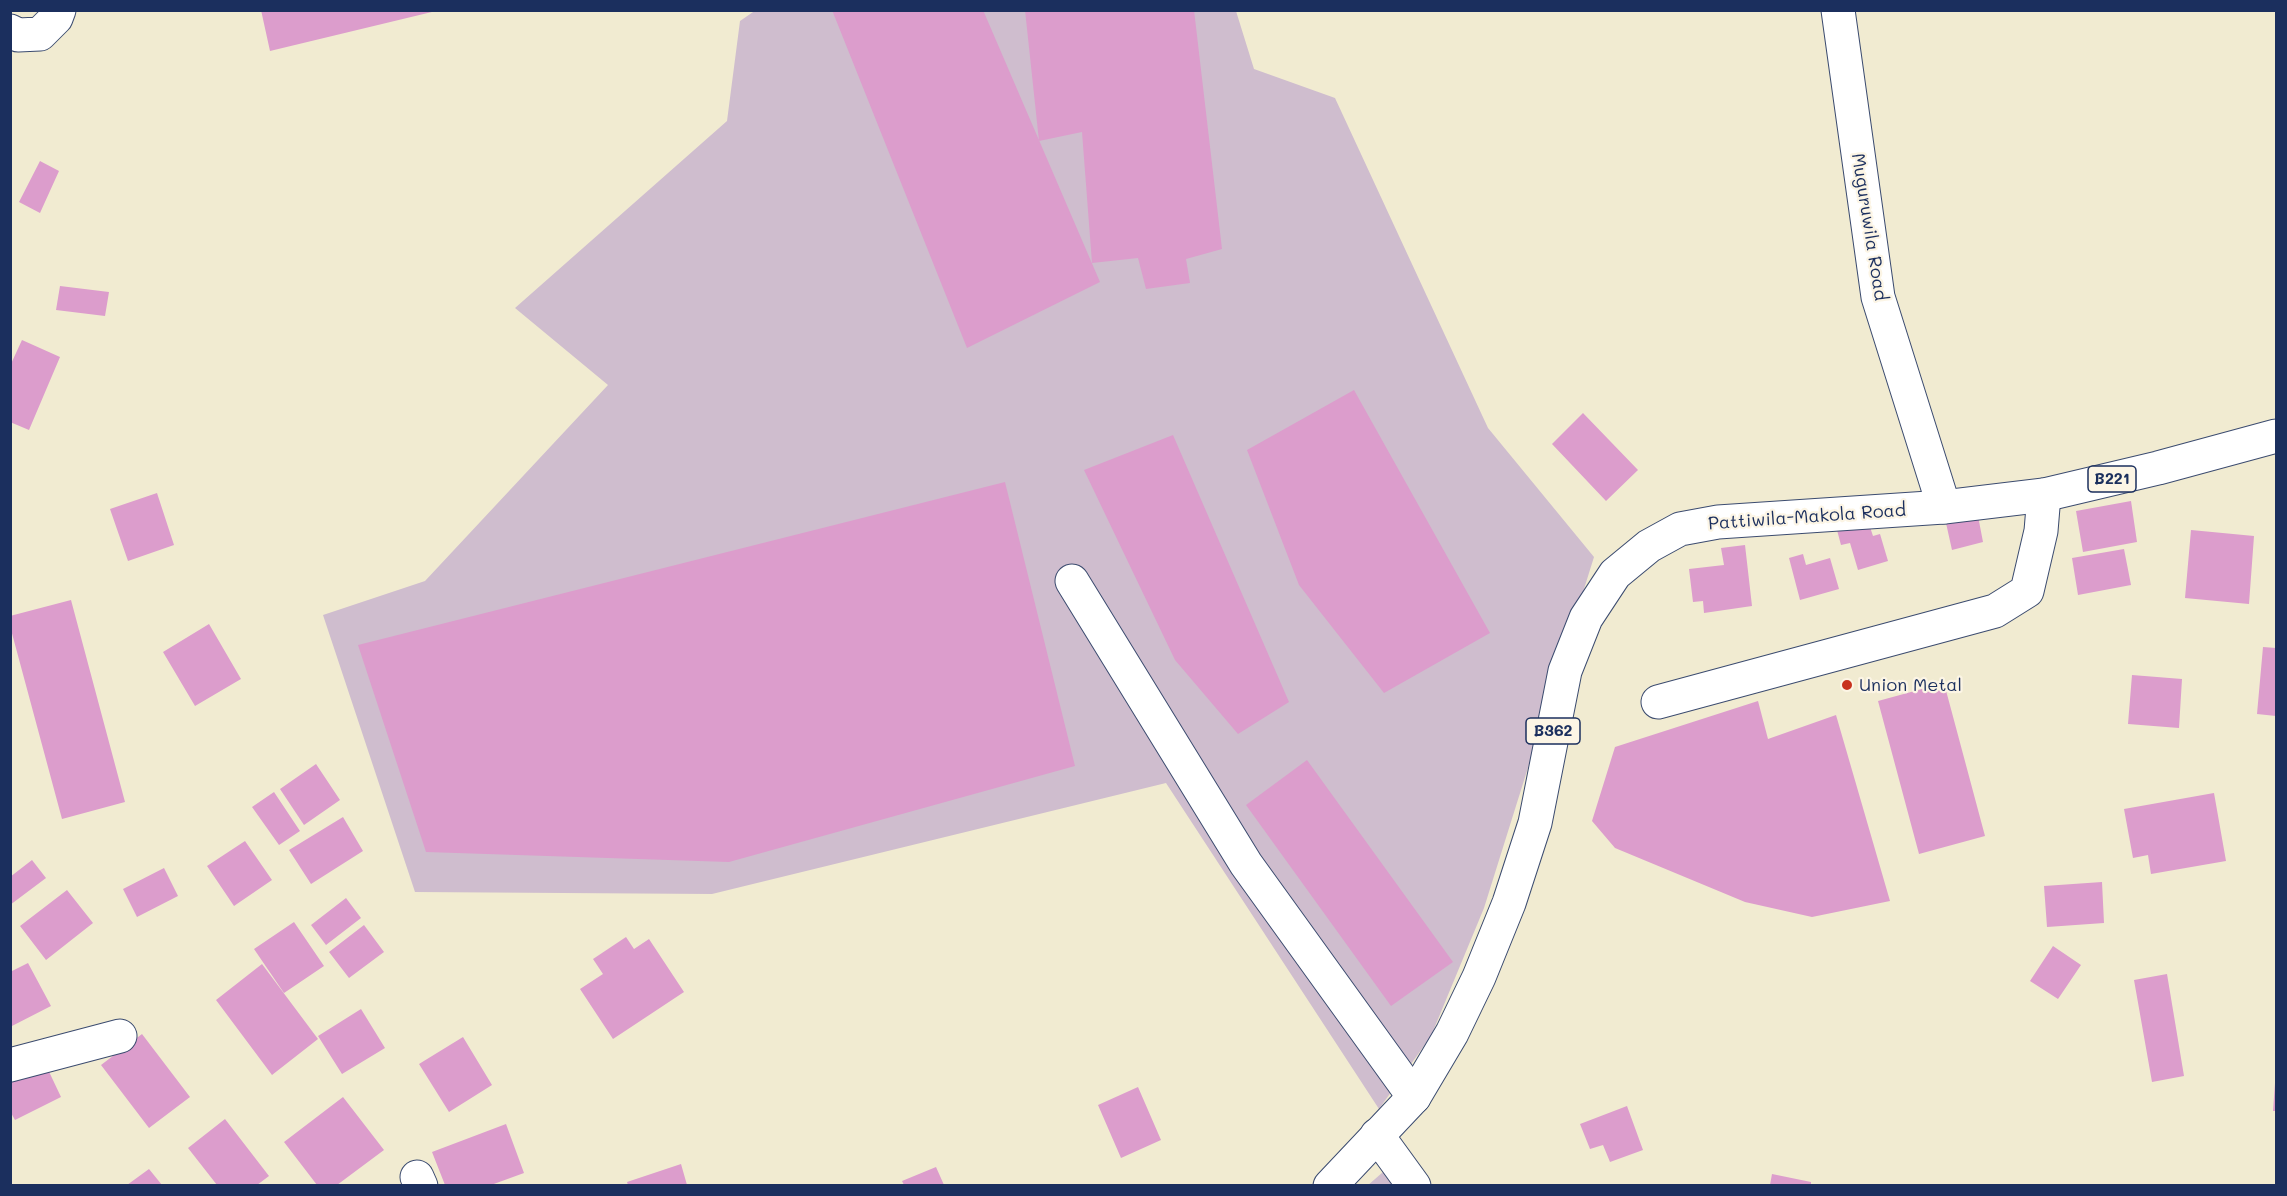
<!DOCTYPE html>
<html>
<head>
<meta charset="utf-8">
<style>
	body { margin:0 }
	#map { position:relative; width:2287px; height:1196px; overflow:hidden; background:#f1ebd1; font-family:Mali,sans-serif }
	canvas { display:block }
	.frame { position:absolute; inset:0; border:12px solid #1b2f5e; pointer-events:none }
</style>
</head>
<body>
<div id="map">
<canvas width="2287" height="1196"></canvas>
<div class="frame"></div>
</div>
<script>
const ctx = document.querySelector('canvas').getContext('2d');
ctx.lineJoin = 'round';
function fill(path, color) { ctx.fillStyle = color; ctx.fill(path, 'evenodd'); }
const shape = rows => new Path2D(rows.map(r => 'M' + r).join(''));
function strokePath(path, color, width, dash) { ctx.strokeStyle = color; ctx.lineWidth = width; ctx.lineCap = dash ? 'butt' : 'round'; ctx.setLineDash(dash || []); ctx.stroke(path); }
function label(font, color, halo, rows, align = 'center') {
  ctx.font = font + ' Mali,sans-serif'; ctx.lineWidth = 4.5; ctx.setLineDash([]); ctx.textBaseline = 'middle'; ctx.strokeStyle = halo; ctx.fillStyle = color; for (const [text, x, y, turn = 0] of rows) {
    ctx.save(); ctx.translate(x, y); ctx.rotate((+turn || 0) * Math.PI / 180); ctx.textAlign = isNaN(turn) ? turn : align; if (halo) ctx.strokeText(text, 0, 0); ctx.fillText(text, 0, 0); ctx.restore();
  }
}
const industrial = shape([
	[756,10,1236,11,1254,69,1335,98,1488,428,1594,557,1484,908,1431,1036,1379,1109,1166,783,712,894,415,892,323,615,425,581,608,385,515,308,727,121,740,21],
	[1383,1172,1394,1185,1367,1186]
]);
const building = shape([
	[261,10,436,10,436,11,270,51],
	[832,10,983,10,1100,282,967,348],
	[1025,10,1194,10,1222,249,1186,259,1190,283,1146,289,1138,258,1092,263,1082,132,1039,141],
	[40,161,59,171,40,213,19,202],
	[60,286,109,292,105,316,56,310],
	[22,340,60,357,29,430,10,422,10,366],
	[1354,390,1490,633,1384,693,1299,585,1247,450],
	[1583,413,1638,470,1606,501,1552,444],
	[1173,435,1289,702,1238,734,1175,660,1084,470],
	[1005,482,1075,766,729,862,426,852,358,645],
	[157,493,174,545,128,561,110,509],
	[2131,501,2137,542,2083,552,2076,511],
	[1978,516,1983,542,1952,550,1946,523],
	[1868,521,1873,536,1880,534,1888,561,1858,570,1850,543,1841,545,1837,530],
	[2191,530,2254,536,2249,604,2185,598],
	[1745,545,1752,606,1704,613,1703,601,1693,602,1689,569,1724,565,1721,548],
	[2124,549,2131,585,2078,595,2072,558],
	[1803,554,1806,565,1830,558,1839,589,1800,600,1789,558],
	[71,600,125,802,62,819,10,626,10,616],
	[209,624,241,679,195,706,163,652],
	[2263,647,2276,648,2276,716,2257,714],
	[2132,675,2182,679,2179,728,2128,724],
	[1944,683,1985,836,1919,854,1878,701],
	[1758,701,1768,739,1836,715,1890,901,1812,917,1745,902,1615,848,1592,821,1615,747],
	[1307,760,1453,962,1391,1006,1246,805],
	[316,764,340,800,304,825,280,789],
	[274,792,300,831,279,845,252,807],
	[2214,793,2226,861,2151,874,2148,855,2133,858,2124,809],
	[343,817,363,851,311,884,289,850],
	[245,841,272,880,234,906,207,866],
	[32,860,46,878,10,905,10,877],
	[164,868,178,896,137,917,123,889],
	[2102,882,2104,923,2047,927,2044,886],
	[67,890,93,923,46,960,20,926],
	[346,898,361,918,326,945,311,925],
	[294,922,324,966,284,993,254,949],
	[364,925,384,952,349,978,329,952],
	[626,937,634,949,649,939,684,992,613,1039,580,989,603,974,593,959],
	[2053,946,2081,965,2058,999,2030,981],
	[28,963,51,1006,10,1027,10,972],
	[262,964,318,1039,272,1075,216,1000],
	[2167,974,2184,1076,2152,1082,2134,980],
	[361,1009,385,1048,342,1074,318,1036],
	[142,1034,190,1097,149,1128,101,1065],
	[463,1037,492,1085,449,1112,419,1064],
	[43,1059,61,1097,15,1120,10,1111,10,1075],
	[2275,1083,2276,1083,2276,1111,2273,1111],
	[1138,1087,1161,1140,1121,1158,1098,1105],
	[343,1097,384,1150,337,1185,317,1185,284,1142],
	[1627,1106,1643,1150,1610,1162,1603,1145,1590,1149,1580,1124],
	[225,1119,269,1176,257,1185,217,1185,188,1148],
	[506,1124,524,1173,491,1185,445,1185,432,1152],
	[681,1164,687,1185,628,1185,627,1182],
	[936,1167,944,1185,904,1185,902,1181],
	[149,1169,162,1185,127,1185],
	[1772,1174,1811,1182,1811,1185,1770,1185]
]);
const minor = shape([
	[1838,10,1878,297,1944,507],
	[10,31,18,35,40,34,56,18,59,10],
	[1072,581,1246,864,1414,1097],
	[1658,702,1995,611,2027,591,2041,531,2044,495],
	[10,1065,120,1036],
	[1377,1135,1414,1186],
	[417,1177,421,1186]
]);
const major = shape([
	[1330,1186,1414,1097,1452,1033,1479,977,1509,903,1535,823,1565,671,1586,618,1615,574,1649,546,1680,529,1718,522,1944,507,2044,495,2158,468,2276,436]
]);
const markers = [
	[1847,685,6,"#c8321e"]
];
const shields = [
	[2112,479,48],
	[1553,731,54]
];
const shieldNames = [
	["B221",2112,479],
	["B362",1553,731]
];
const streetNames = [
	["Muguruwila Road",1869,227,81],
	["Pattiwila-Makola Road",1807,517,-4]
];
const poiNames = [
	["Union Metal",1859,685]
];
fill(industrial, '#cfbdce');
fill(building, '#dc9dcc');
strokePath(minor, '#3b4b6f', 35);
strokePath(major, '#3b4b6f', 35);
strokePath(minor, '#fff', 33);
strokePath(major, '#fff', 33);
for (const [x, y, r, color] of markers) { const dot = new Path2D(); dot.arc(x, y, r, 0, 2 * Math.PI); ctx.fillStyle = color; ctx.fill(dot); strokePath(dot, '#fcf5e5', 2); }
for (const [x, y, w] of shields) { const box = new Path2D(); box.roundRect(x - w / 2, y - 13, w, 26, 4.5); ctx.fillStyle = '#fcf5e5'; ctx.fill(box); strokePath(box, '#1b2f5e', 1.5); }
label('bold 16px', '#1b2f5e', null, shieldNames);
label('18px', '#1b2f5e', '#fcf5e5', streetNames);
label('18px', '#1b2f5e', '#fcf5e5', poiNames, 'left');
</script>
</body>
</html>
